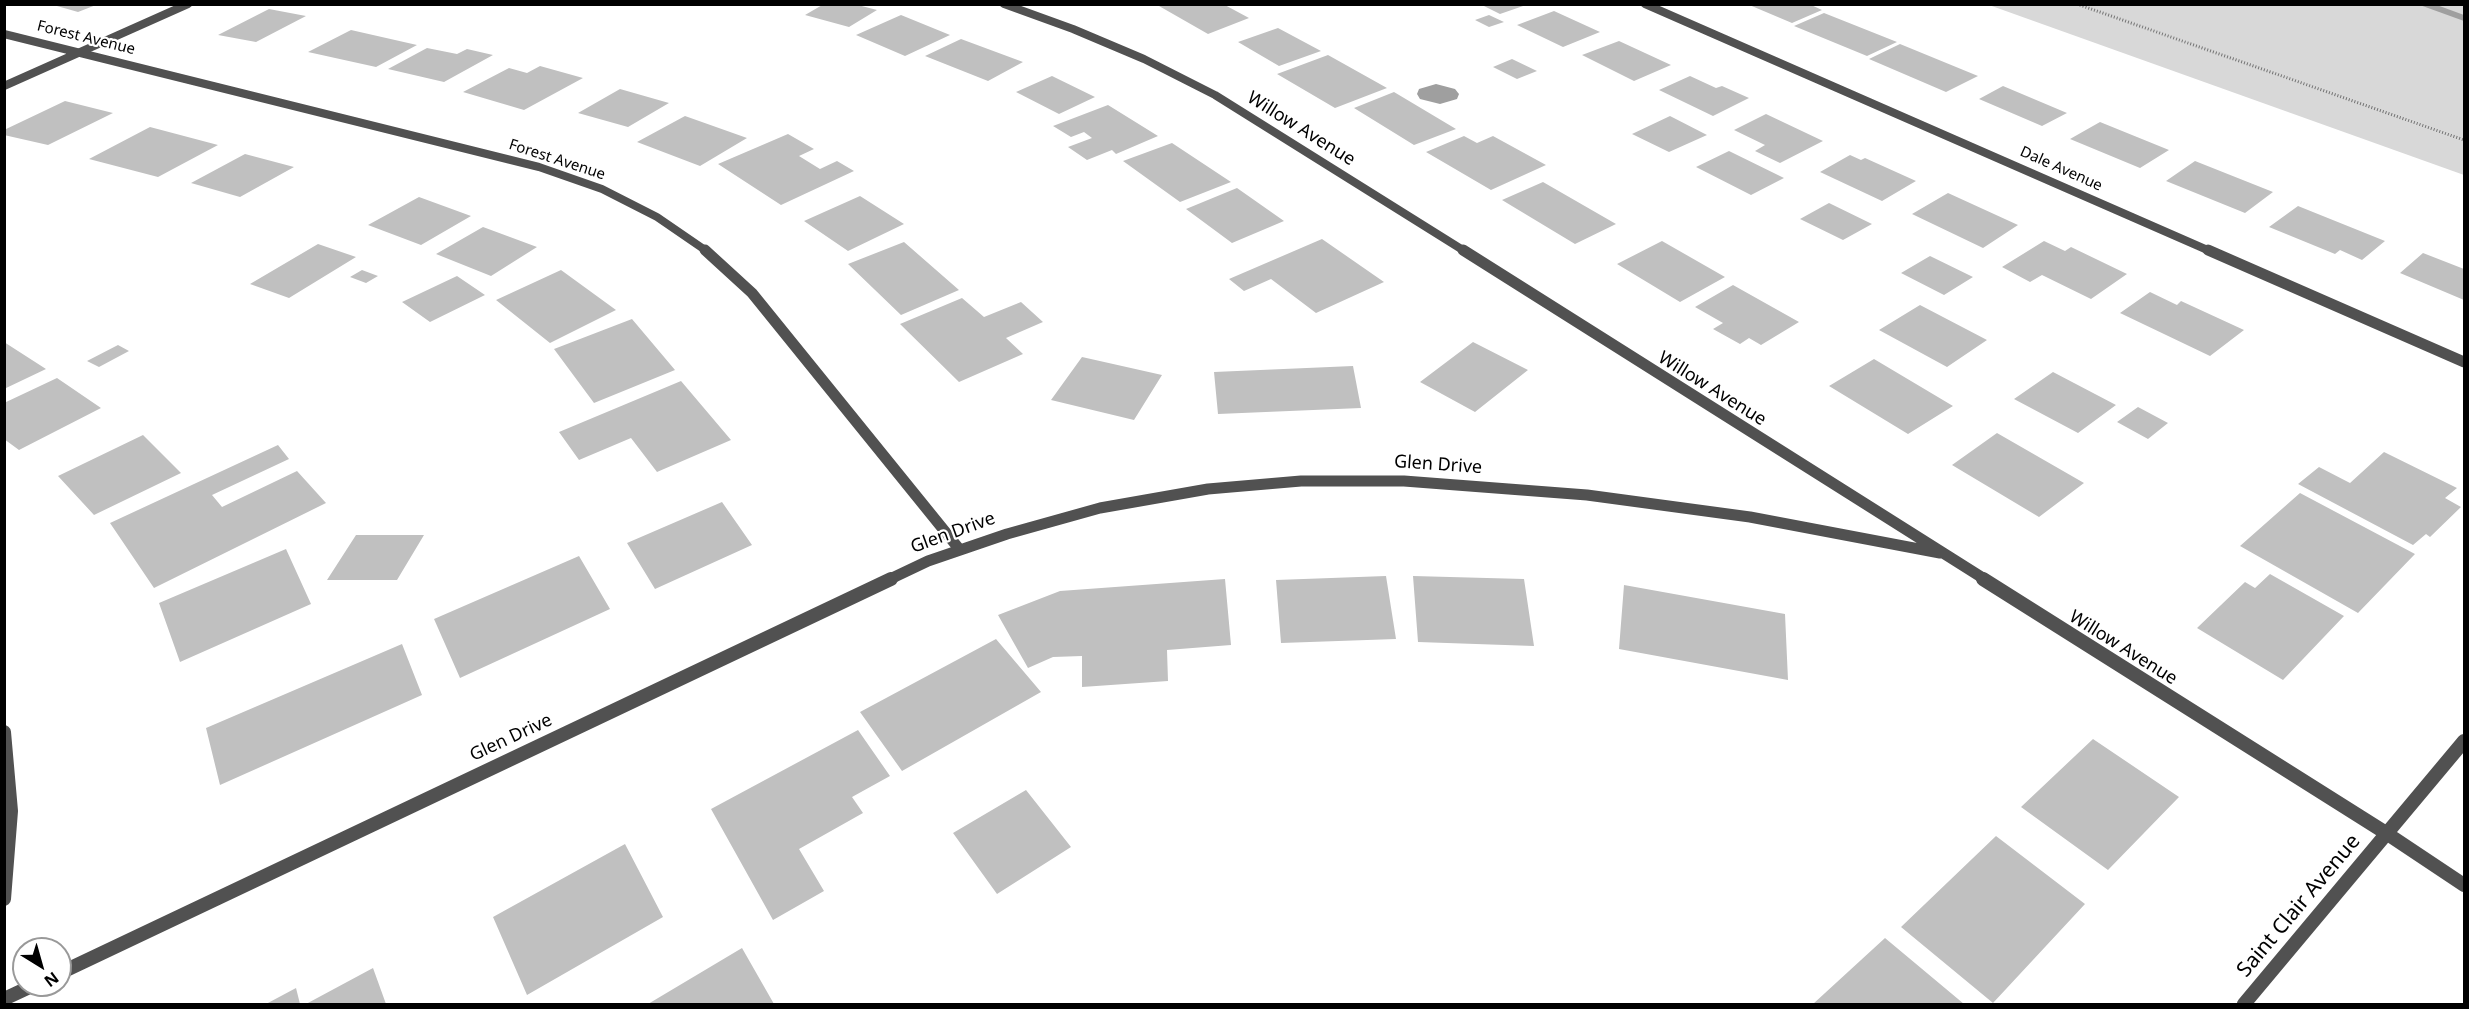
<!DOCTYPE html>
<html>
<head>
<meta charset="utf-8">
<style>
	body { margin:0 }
	#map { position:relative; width:2469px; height:1009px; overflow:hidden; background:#fff; font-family:"Noto Sans",sans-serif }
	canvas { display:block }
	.frame { position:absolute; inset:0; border:6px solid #000; pointer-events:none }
	.north { position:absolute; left:12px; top:937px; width:60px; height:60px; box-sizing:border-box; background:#fff; border:2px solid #999; border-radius:50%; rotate:143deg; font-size:16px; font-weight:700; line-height:24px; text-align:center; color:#000 }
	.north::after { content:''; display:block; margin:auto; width:21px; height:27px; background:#000; clip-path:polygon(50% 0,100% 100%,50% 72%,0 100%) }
</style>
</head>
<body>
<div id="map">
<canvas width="2469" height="1009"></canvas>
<div class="frame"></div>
<div class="north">N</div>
</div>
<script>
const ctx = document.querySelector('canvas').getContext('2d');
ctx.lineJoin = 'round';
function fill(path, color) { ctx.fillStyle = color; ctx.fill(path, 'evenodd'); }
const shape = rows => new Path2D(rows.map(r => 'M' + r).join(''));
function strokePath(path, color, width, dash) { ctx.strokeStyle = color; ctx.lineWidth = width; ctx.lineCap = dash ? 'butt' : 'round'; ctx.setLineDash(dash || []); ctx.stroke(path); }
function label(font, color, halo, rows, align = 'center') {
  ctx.font = font + ' "Noto Sans",sans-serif'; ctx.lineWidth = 4.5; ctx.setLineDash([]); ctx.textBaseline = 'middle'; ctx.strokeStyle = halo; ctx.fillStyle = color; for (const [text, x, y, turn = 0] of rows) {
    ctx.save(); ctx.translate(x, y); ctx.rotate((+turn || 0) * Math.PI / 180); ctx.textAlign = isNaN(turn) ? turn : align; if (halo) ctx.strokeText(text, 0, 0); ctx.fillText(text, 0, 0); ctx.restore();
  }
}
const green = shape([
	[1989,5,2464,5,2464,175]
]);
const water = shape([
	[1436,84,1455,89,1459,94,1457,99,1440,104,1420,99,1417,94,1419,89]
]);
const stream = shape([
	[2417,4,2434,4,2464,15,2464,21,2417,4]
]);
const building = shape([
	[50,4,96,4,96,5,78,12],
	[824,4,854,4,877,10,849,27,805,15],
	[1164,4,1223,4,1249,18,1208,34,1159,6],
	[1480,4,1526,4,1526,5,1500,14],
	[1747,4,1809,4,1822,10,1792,23],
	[269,9,306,16,256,42,218,35],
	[1554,11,1600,32,1563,47,1517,25],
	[1824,13,1897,42,1867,56,1794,26],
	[901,15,950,35,905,56,856,35],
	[1489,15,1504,22,1489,27,1475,20],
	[1278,28,1321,51,1279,66,1238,42],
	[351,30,417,45,376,67,308,52],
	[961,39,1023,62,988,81,925,56],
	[1619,41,1671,65,1634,81,1582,55],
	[1900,44,1978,76,1946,92,1869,59],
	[427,48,457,54,467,49,493,55,444,82,388,69],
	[1328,55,1387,88,1335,108,1277,74],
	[1512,59,1537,71,1517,79,1493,67],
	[540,66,583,78,524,110,463,92,509,68,527,73],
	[1052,76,1095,97,1059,114,1016,92],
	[1690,76,1716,88,1722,86,1749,98,1713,116,1659,90],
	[2003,86,2067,113,2042,126,1979,99],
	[620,89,669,103,628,127,578,113],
	[1394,92,1456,129,1414,145,1354,108],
	[65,101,113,113,48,145,4,135,4,130],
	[1108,105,1158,136,1116,154,1112,150,1087,160,1068,147,1092,138,1084,132,1071,137,1053,126],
	[1766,114,1823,141,1780,163,1755,151,1765,145,1734,130],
	[685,116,747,138,700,166,637,142],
	[1670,116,1707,135,1669,152,1632,134],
	[2100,122,2169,150,2140,168,2070,139],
	[150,127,218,145,158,177,89,159],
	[788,134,814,149,799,156,820,169,837,161,854,171,781,205,718,164],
	[1464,136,1477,143,1493,136,1546,165,1491,190,1426,152],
	[1172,143,1231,182,1180,202,1123,161],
	[1729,151,1784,178,1751,195,1696,167],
	[245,154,294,167,240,197,191,183],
	[1850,155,1861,160,1865,158,1916,181,1882,201,1820,172],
	[2195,161,2273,192,2245,213,2166,181],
	[1543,182,1616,224,1575,244,1502,200],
	[1237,188,1284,221,1232,243,1186,209],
	[1948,193,2018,225,1983,248,1912,214],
	[860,196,904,224,848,251,804,221],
	[419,197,471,216,421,245,368,225],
	[1829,203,1872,224,1843,240,1800,219],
	[2298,206,2385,241,2362,260,2340,250,2335,254,2269,227],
	[483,227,537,247,491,276,436,254],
	[1322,239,1384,282,1316,313,1271,279,1244,291,1229,279],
	[1662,241,1725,277,1680,302,1617,264],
	[2044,241,2065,251,2071,247,2127,274,2091,299,2042,275,2030,282,2002,267],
	[904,242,959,290,901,315,848,264],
	[318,244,356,257,289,298,250,284],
	[2423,253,2464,269,2464,300,2400,273],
	[1930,256,1973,277,1944,295,1901,273],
	[362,270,378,276,366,283,350,277],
	[561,270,616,310,550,343,496,300],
	[457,276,485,295,430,322,402,302],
	[1733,285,1799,322,1761,345,1749,338,1740,344,1713,329,1723,323,1695,307],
	[2150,292,2177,305,2181,301,2244,330,2210,356,2120,313],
	[962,298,984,317,1021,302,1043,322,1006,338,1023,354,959,382,900,324],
	[1920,305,1987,340,1947,367,1879,330],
	[632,319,675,370,594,403,554,349],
	[4,342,46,369,4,389],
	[1473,342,1528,370,1475,412,1420,382],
	[118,345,129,351,99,367,87,361],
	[1082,357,1162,375,1134,420,1051,400],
	[1874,359,1953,406,1908,434,1829,386],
	[1353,366,1361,408,1218,414,1214,372],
	[2053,372,2116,405,2078,433,2014,399],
	[57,378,101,408,19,450,4,439,4,403],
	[681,381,731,440,657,472,631,438,579,460,559,432],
	[2138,407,2168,423,2148,439,2117,422],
	[1997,433,2084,483,2039,517,1952,465],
	[143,435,181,473,94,515,58,476],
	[278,445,289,459,212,495,222,507,297,471,326,503,154,588,110,523],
	[2384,452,2457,488,2445,498,2461,507,2430,537,2426,534,2413,545,2298,484,2319,467,2350,483],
	[2300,493,2415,554,2358,613,2240,546],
	[722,502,752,545,655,589,627,543],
	[356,535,424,535,397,580,327,580],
	[286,549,311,604,180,662,159,603],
	[579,556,610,609,460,678,434,619],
	[2270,574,2344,616,2283,680,2197,628,2245,582,2255,588],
	[1386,576,1396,639,1281,643,1276,580],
	[1413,576,1524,579,1534,646,1418,642],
	[1225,579,1231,645,1167,650,1168,681,1082,687,1082,656,1053,657,1028,668,998,615,1060,591],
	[1624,585,1785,614,1788,680,1619,649],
	[996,639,1041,692,902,771,860,712],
	[402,644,422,695,220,785,206,728],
	[858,730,890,776,852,797,863,813,799,849,824,891,773,920,711,809],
	[2093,739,2179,797,2108,870,2021,807],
	[1026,790,1071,847,997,894,953,833],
	[1996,836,2085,904,1993,1003,1901,927],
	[625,844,663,917,527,995,493,917],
	[1885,938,1964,1004,1813,1004],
	[742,948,774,1004,648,1004],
	[373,968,386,1004,306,1004],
	[296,988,300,1004,266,1004]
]);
const path = shape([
	[2077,4,2464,140]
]);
const minorFar2 = shape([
	[1004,4,1073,29,1144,59,1215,95,1466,252],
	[1645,4,2212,252],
	[4,34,539,167,602,189,657,217,708,252],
	[4,86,188,4]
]);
const minorFar1 = shape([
	[705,250,752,293,960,550],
	[1463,250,1986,580],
	[2208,250,2464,362],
	[888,580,928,561,1007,534,1100,508,1208,489,1301,481,1404,481,1587,495,1750,517,1940,553]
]);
const minor = shape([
	[1983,579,2386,833],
	[4,732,11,811,4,899],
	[60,973,891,579],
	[4,999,34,985]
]);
const tertiary = shape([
	[2386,833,2464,885],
	[2244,1004,2464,741]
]);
const farStreetnames = [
	["Forest Avenue",86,38,14],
	["Forest Avenue",557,160,18],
	["Dale Avenue",2061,169,24]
];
const streetNames = [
	["Willow Avenue",1301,129,32],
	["Willow Avenue",1712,389,32],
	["Glen Drive",1438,465,4],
	["Glen Drive",953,533,-20],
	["Willow Avenue",2123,648,32],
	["Glen Drive",511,738,-25]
];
const nearStreetnames = [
	["Saint Clair Avenue",2299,906,-50]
];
fill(green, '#d8d8d8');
fill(water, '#9f9f9f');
fill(stream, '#9f9f9f');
fill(building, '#c0c0c0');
strokePath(path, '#737373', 3, [1, 2]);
strokePath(minorFar2, '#515151', 8);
strokePath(minorFar1, '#515151', 11);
strokePath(minor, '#515151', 14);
strokePath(tertiary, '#515151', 14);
label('15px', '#000', '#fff', farStreetnames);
label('18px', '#000', '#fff', streetNames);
label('21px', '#000', '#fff', nearStreetnames);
</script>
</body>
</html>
